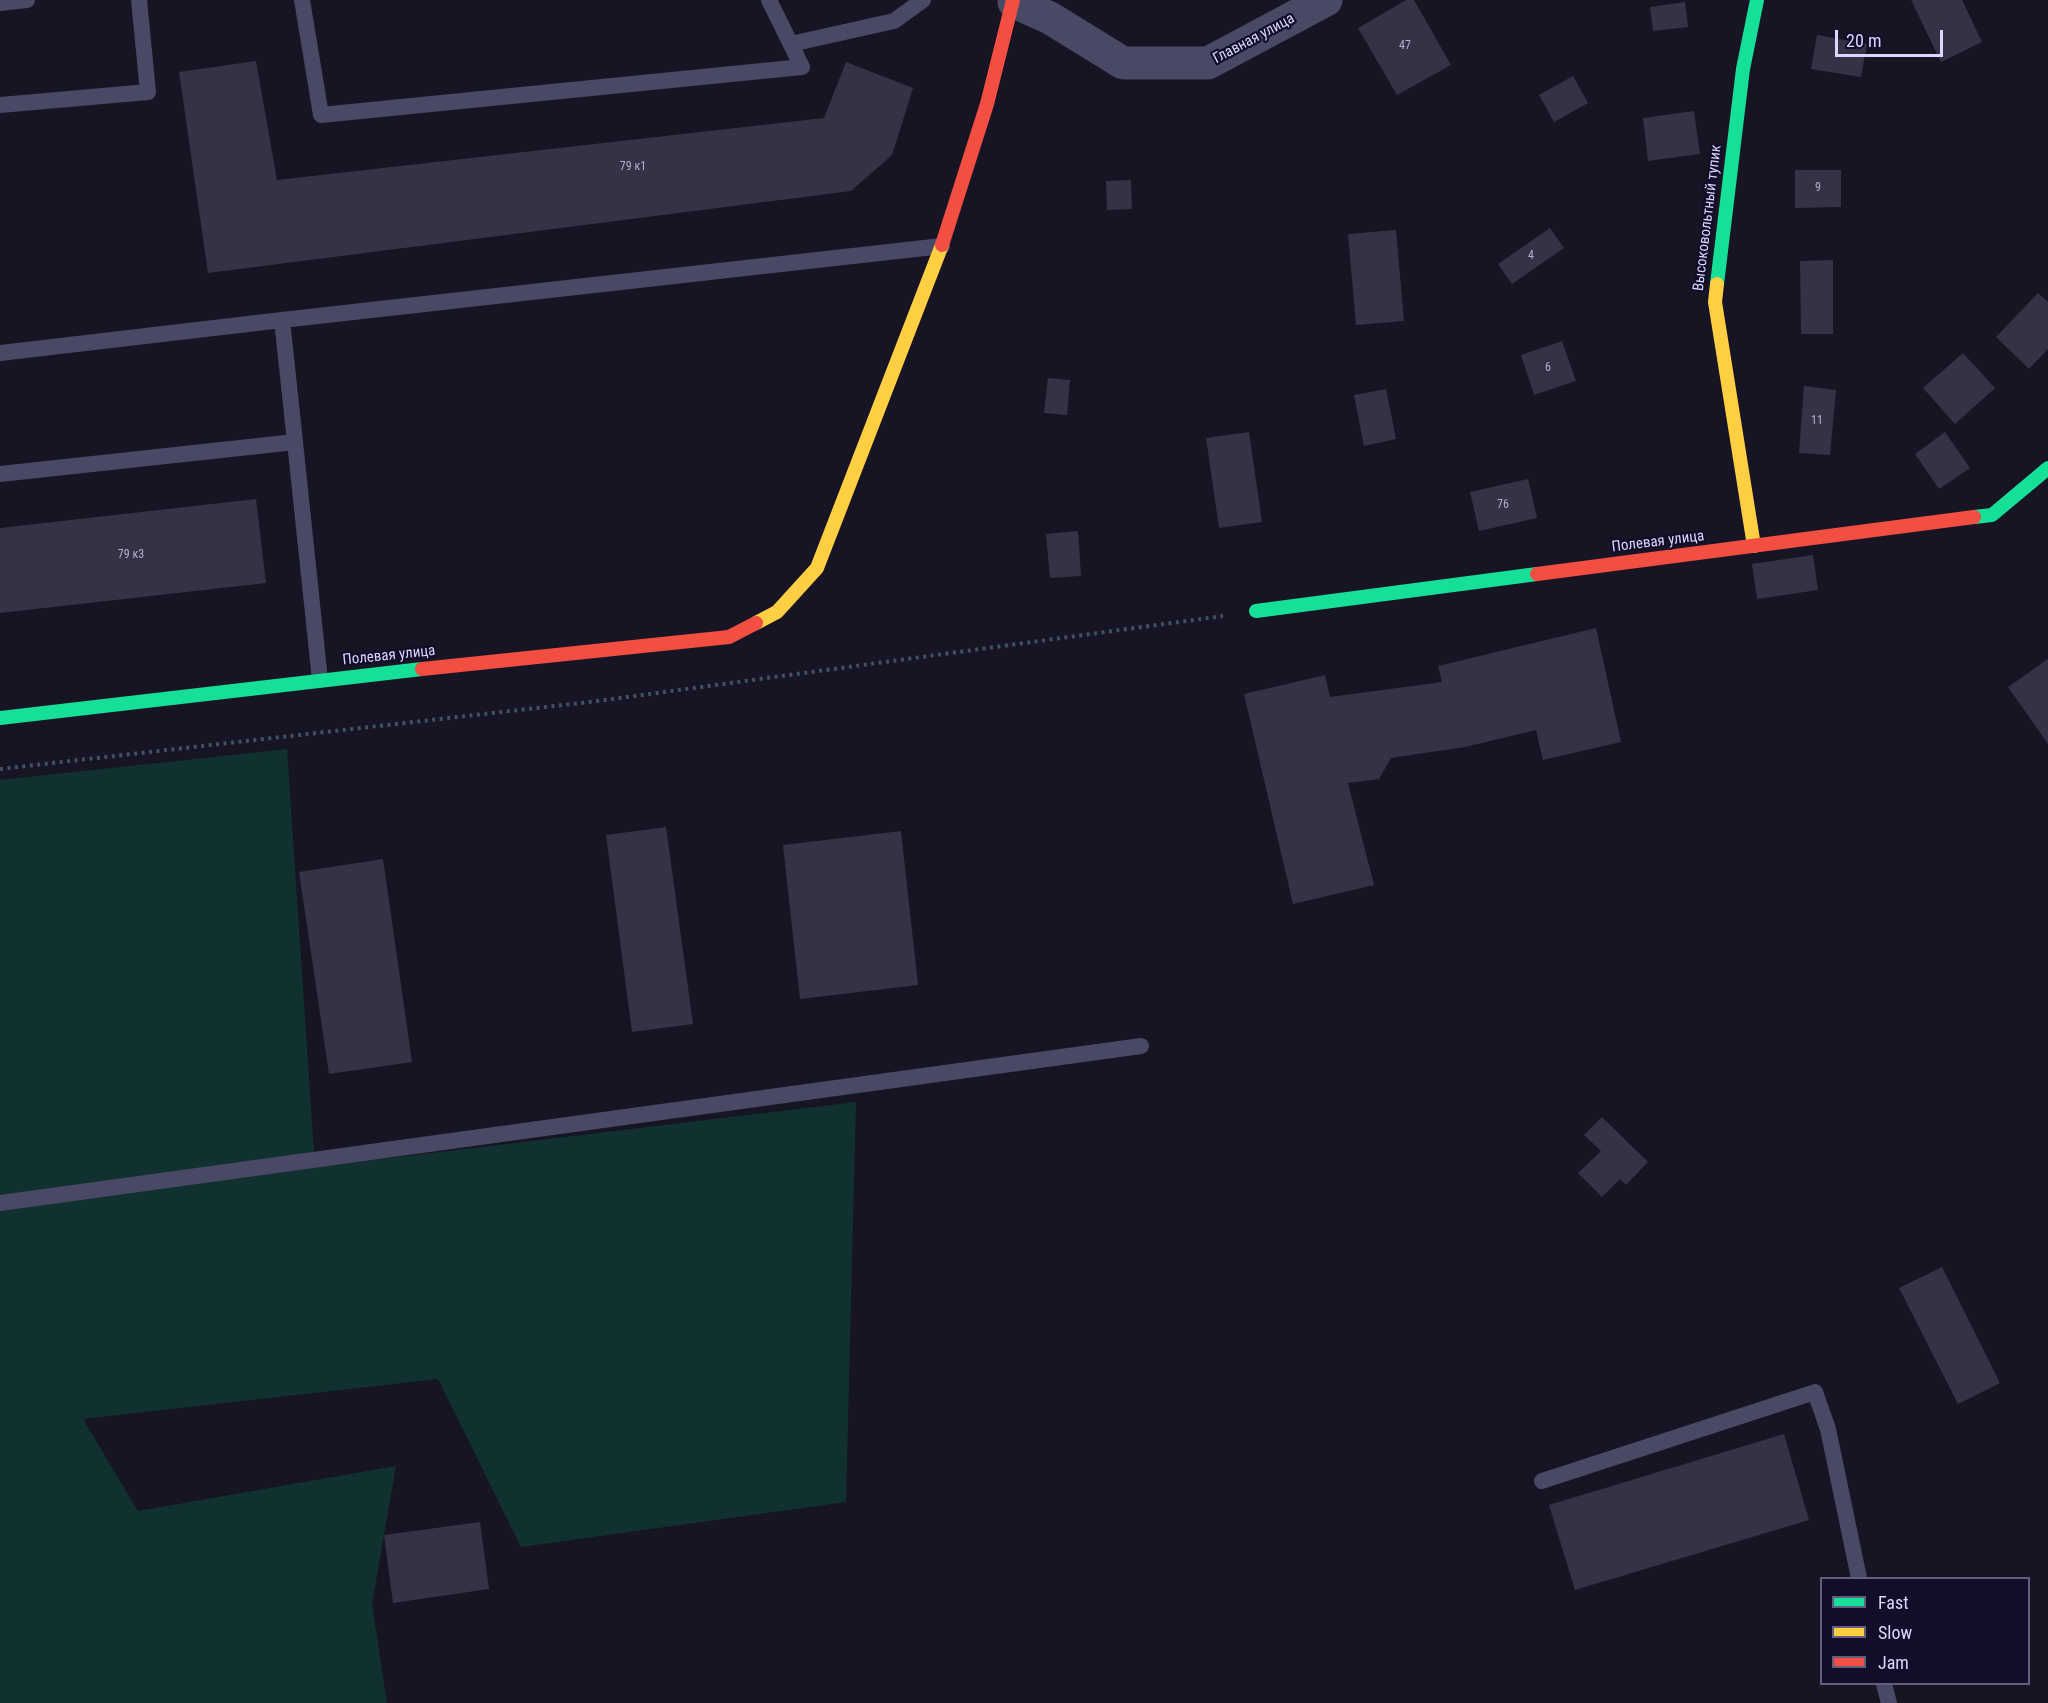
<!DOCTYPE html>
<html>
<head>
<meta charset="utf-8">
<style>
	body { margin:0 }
	#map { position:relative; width:2048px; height:1703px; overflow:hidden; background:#171424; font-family:"Roboto Condensed",sans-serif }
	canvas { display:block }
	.legend { position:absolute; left:1820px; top:1577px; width:210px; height:108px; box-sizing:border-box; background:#120e2a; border:2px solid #625e7f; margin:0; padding:8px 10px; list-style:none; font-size:18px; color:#dad7ff }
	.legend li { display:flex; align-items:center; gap:12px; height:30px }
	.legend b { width:30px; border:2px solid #625e7f }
	.scale { position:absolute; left:1835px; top:30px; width:108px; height:27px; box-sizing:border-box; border:3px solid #dad7ff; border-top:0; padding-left:8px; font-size:18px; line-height:21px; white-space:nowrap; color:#dad7ff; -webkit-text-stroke:4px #120e2a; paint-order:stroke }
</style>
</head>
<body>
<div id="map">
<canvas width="2048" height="1703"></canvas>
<ul class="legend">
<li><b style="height:8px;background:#16e098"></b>Fast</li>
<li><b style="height:8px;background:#ffcf43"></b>Slow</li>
<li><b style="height:8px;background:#f24e42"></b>Jam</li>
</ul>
<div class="scale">20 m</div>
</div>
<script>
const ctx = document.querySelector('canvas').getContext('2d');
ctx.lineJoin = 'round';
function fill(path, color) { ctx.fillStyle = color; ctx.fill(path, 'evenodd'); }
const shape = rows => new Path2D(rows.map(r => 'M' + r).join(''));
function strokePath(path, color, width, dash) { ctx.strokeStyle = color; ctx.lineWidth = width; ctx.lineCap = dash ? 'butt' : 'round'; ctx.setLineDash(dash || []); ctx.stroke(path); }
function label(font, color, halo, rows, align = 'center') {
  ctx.font = font + ' "Roboto Condensed",sans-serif'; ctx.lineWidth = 4.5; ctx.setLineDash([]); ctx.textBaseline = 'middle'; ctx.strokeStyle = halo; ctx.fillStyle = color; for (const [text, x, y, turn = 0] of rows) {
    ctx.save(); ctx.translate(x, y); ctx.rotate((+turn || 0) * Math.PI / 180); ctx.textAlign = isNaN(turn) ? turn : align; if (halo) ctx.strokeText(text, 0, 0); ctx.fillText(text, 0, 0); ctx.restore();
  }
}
const green = shape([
	[287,749,315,1167,856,1102,846,1502,521,1547,438,1379,83,1419,138,1511,396,1466,372,1604,387,1703,0,1703,0,780]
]);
const building = shape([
	[1406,0,1414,0,1451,65,1397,95,1358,28],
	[1911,0,1962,0,1982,42,1941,62],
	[1685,2,1688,27,1653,31,1650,7],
	[1817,35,1867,44,1861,77,1811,69],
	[256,61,277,180,824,118,846,62,913,88,892,155,851,191,208,273,179,72],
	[1573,76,1588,103,1554,122,1539,95],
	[1694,111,1700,154,1648,161,1643,118],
	[1795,170,1841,170,1841,207,1795,208],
	[1131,180,1132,209,1107,210,1106,181],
	[1550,228,1564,248,1512,284,1498,264],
	[1396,230,1404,321,1356,325,1348,234],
	[1833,260,1833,334,1801,334,1800,261],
	[2038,293,2048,302,2048,349,2029,369,1996,337],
	[1562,341,1576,381,1534,395,1521,355],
	[1963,353,1995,388,1955,424,1923,388],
	[1048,378,1070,380,1067,415,1044,413],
	[1804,386,1836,390,1830,455,1799,453],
	[1386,389,1396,439,1364,446,1354,395],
	[1249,432,1262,522,1219,528,1206,438],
	[1945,432,1970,468,1939,489,1915,454],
	[1528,479,1537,518,1479,531,1470,492],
	[256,499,266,583,0,613,0,528],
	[1078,531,1081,576,1050,578,1046,534],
	[1813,555,1818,590,1757,599,1752,564],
	[1596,628,1621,742,1543,760,1536,730,1465,747,1391,758,1379,779,1348,783,1374,885,1293,904,1244,694,1325,675,1330,697,1442,682,1438,666],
	[2048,659,2048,744,2008,687],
	[666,827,693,1024,632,1032,606,835],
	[901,831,918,985,800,999,783,845],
	[383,859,412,1062,329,1074,299,872],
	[1602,1117,1648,1162,1626,1185,1620,1179,1602,1197,1578,1173,1601,1151,1584,1135],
	[1942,1267,2000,1383,1958,1404,1899,1288],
	[1784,1434,1809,1520,1575,1590,1549,1505],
	[480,1522,489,1589,393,1603,384,1535]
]);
const path = shape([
	[0,769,598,701,1223,616]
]);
const lane = shape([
	[302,0,321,115,802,67,769,0],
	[0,3,27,0],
	[791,44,894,21,923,0],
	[0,105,148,92,139,0],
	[282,320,942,246],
	[0,353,282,320,295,442,0,474],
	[295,442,320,680],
	[0,1203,1141,1046],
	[1542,1481,1815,1392,1828,1429,1859,1578],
	[1884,1684,1889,1703]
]);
const street = shape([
	[1014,2,1050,18,1123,63,1208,63,1326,0]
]);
const fast = shape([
	[1717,284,1743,69,1757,0],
	[1974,517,1992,515,2048,468],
	[1256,611,1537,574],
	[0,718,422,669]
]);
const slow = shape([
	[1717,284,1715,302,1754,546],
	[756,623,777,612,817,568,942,245]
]);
const jam = shape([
	[942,245,987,104,1013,0],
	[1537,574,1974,517],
	[422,669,729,637,756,623]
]);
const numberNames = [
	["47",1405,46],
	["79 к1",633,167],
	["9",1818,188],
	["4",1531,256],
	["6",1548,368],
	["11",1817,421],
	["76",1503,505],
	["79 к3",131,555]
];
const streetNames = [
	["Главная улица",1254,39,-28],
	["Высоковольтный тупик",1708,218,-83],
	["Полевая улица",1658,542,-7],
	["Полевая улица",389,656,-6]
];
fill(green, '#113130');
fill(building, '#353246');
strokePath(path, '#425162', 4, [3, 4.5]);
strokePath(lane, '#494965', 16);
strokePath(street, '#494965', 33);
strokePath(fast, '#16e098', 14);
strokePath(slow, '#ffcf43', 14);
strokePath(jam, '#f24e42', 14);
label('12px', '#b1aed1', null, numberNames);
label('15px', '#dad7ff', '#120e2a', streetNames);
</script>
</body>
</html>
